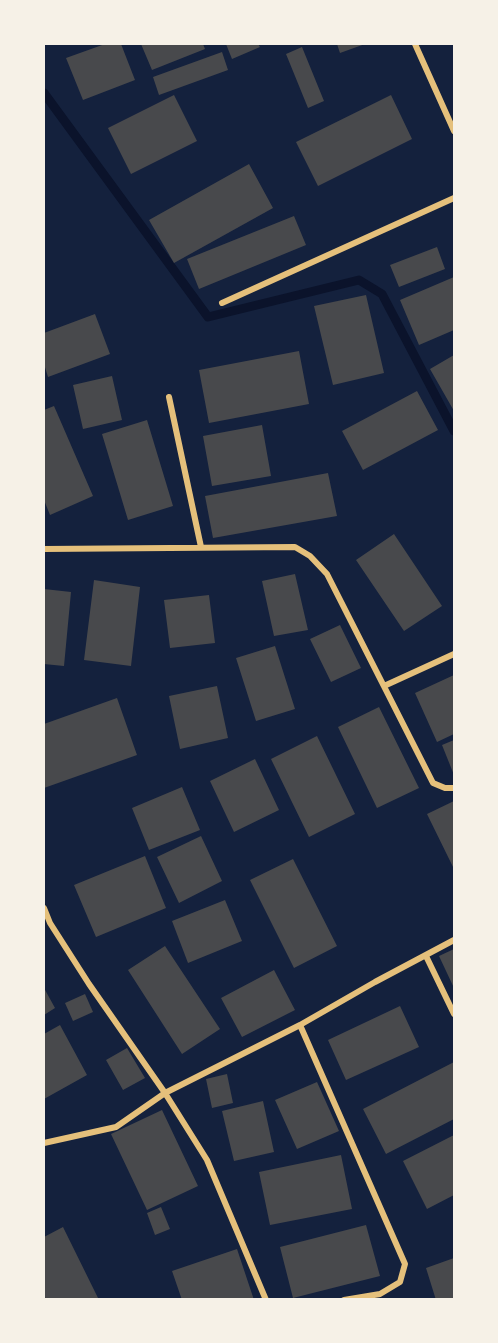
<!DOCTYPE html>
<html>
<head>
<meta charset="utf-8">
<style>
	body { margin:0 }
	#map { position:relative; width:498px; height:1343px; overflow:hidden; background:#14213d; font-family:"Noto Sans",sans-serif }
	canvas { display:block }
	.frame { position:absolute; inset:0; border:45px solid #f6f1e7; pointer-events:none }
</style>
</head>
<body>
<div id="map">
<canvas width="498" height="1343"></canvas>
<div class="frame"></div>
</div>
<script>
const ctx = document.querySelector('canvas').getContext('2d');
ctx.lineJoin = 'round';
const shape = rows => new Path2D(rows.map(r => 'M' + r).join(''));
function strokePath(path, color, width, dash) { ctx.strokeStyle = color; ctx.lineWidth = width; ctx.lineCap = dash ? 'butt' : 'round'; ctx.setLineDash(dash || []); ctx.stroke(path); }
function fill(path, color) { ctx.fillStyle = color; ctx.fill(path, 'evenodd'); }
const stream = shape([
	[44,93,208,317,359,280,382,294,454,431]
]);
const building = shape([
	[105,44,121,44,135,80,83,100,66,58],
	[141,44,203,44,205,49,152,70],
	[226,44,258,44,260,47,232,59],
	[337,44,365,44,340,53],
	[302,47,324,101,308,108,286,54],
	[222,52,228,70,159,95,153,77],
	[174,95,197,141,131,174,108,128],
	[391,95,412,139,318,186,296,142],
	[249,164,273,208,174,263,149,220],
	[294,216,306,245,199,289,187,259],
	[437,247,445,269,399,287,390,265],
	[454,277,454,330,419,345,400,300],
	[366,295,384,373,333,385,314,306],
	[95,314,110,354,48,377,44,364,44,333],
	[299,351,309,404,209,423,199,370],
	[454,355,454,411,430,369],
	[112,376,122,420,83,429,73,385],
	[417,391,438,430,363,470,342,431],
	[54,406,93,496,50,515,44,500,44,410],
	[147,420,173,506,128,520,102,434],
	[262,425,271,476,212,486,203,436],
	[328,473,337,516,213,538,205,496],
	[394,534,442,606,404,631,356,560],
	[295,574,308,630,274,636,262,581],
	[94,580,140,587,131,666,84,660],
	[44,589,71,592,64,666,44,664],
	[209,595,215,643,170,648,164,600],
	[340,625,361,668,331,682,310,639],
	[275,646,295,709,256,721,236,658],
	[454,675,454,734,437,742,415,693],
	[217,686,228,738,180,749,169,696],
	[117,698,137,755,44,788,44,724],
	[379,707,419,788,377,808,338,727],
	[317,736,355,814,309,837,271,759],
	[454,740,454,775,442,745],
	[255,759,279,810,234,832,210,781],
	[182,787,200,830,149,850,132,808],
	[454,801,454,869,427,814],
	[201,836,222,881,179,903,157,857],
	[145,856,166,908,96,937,74,885],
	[293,859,337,946,294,968,250,880],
	[225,900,242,941,188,963,172,921],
	[165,946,220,1029,182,1054,128,970],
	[454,949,454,988,439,956],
	[274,970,295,1010,242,1037,221,998],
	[44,988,55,1008,44,1015],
	[85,994,93,1012,73,1021,65,1003],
	[400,1006,419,1047,346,1080,328,1040],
	[60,1025,87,1075,44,1099,44,1034],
	[127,1048,145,1078,123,1090,106,1060],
	[454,1062,454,1119,386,1154,363,1109],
	[227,1074,233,1103,212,1108,206,1079],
	[317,1082,339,1131,297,1149,275,1100],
	[263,1101,274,1152,234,1161,222,1111],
	[162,1110,198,1186,147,1210,111,1134],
	[454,1135,454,1195,427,1209,403,1161],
	[341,1155,352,1209,270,1225,259,1172],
	[161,1207,170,1229,155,1235,147,1213],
	[366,1225,380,1276,293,1298,280,1247],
	[63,1227,99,1300,46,1300,44,1295,44,1237],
	[237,1249,254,1300,182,1300,172,1271],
	[454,1258,454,1300,436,1300,426,1268]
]);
const minor = shape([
	[415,44,454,131],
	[222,303,454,198],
	[169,397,201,547],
	[44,549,295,547,310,556,327,574,433,783,445,788,454,788],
	[384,686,454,654],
	[44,908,50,923,89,984,165,1093,207,1160,266,1300],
	[426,956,454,1014],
	[300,1025,405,1264,400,1282,380,1294,344,1300],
	[44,1143,116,1127,165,1093,300,1025,375,982,454,940]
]);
strokePath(stream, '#0b132b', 9);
fill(building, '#48494c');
strokePath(minor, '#e5c07b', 6);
</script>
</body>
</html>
